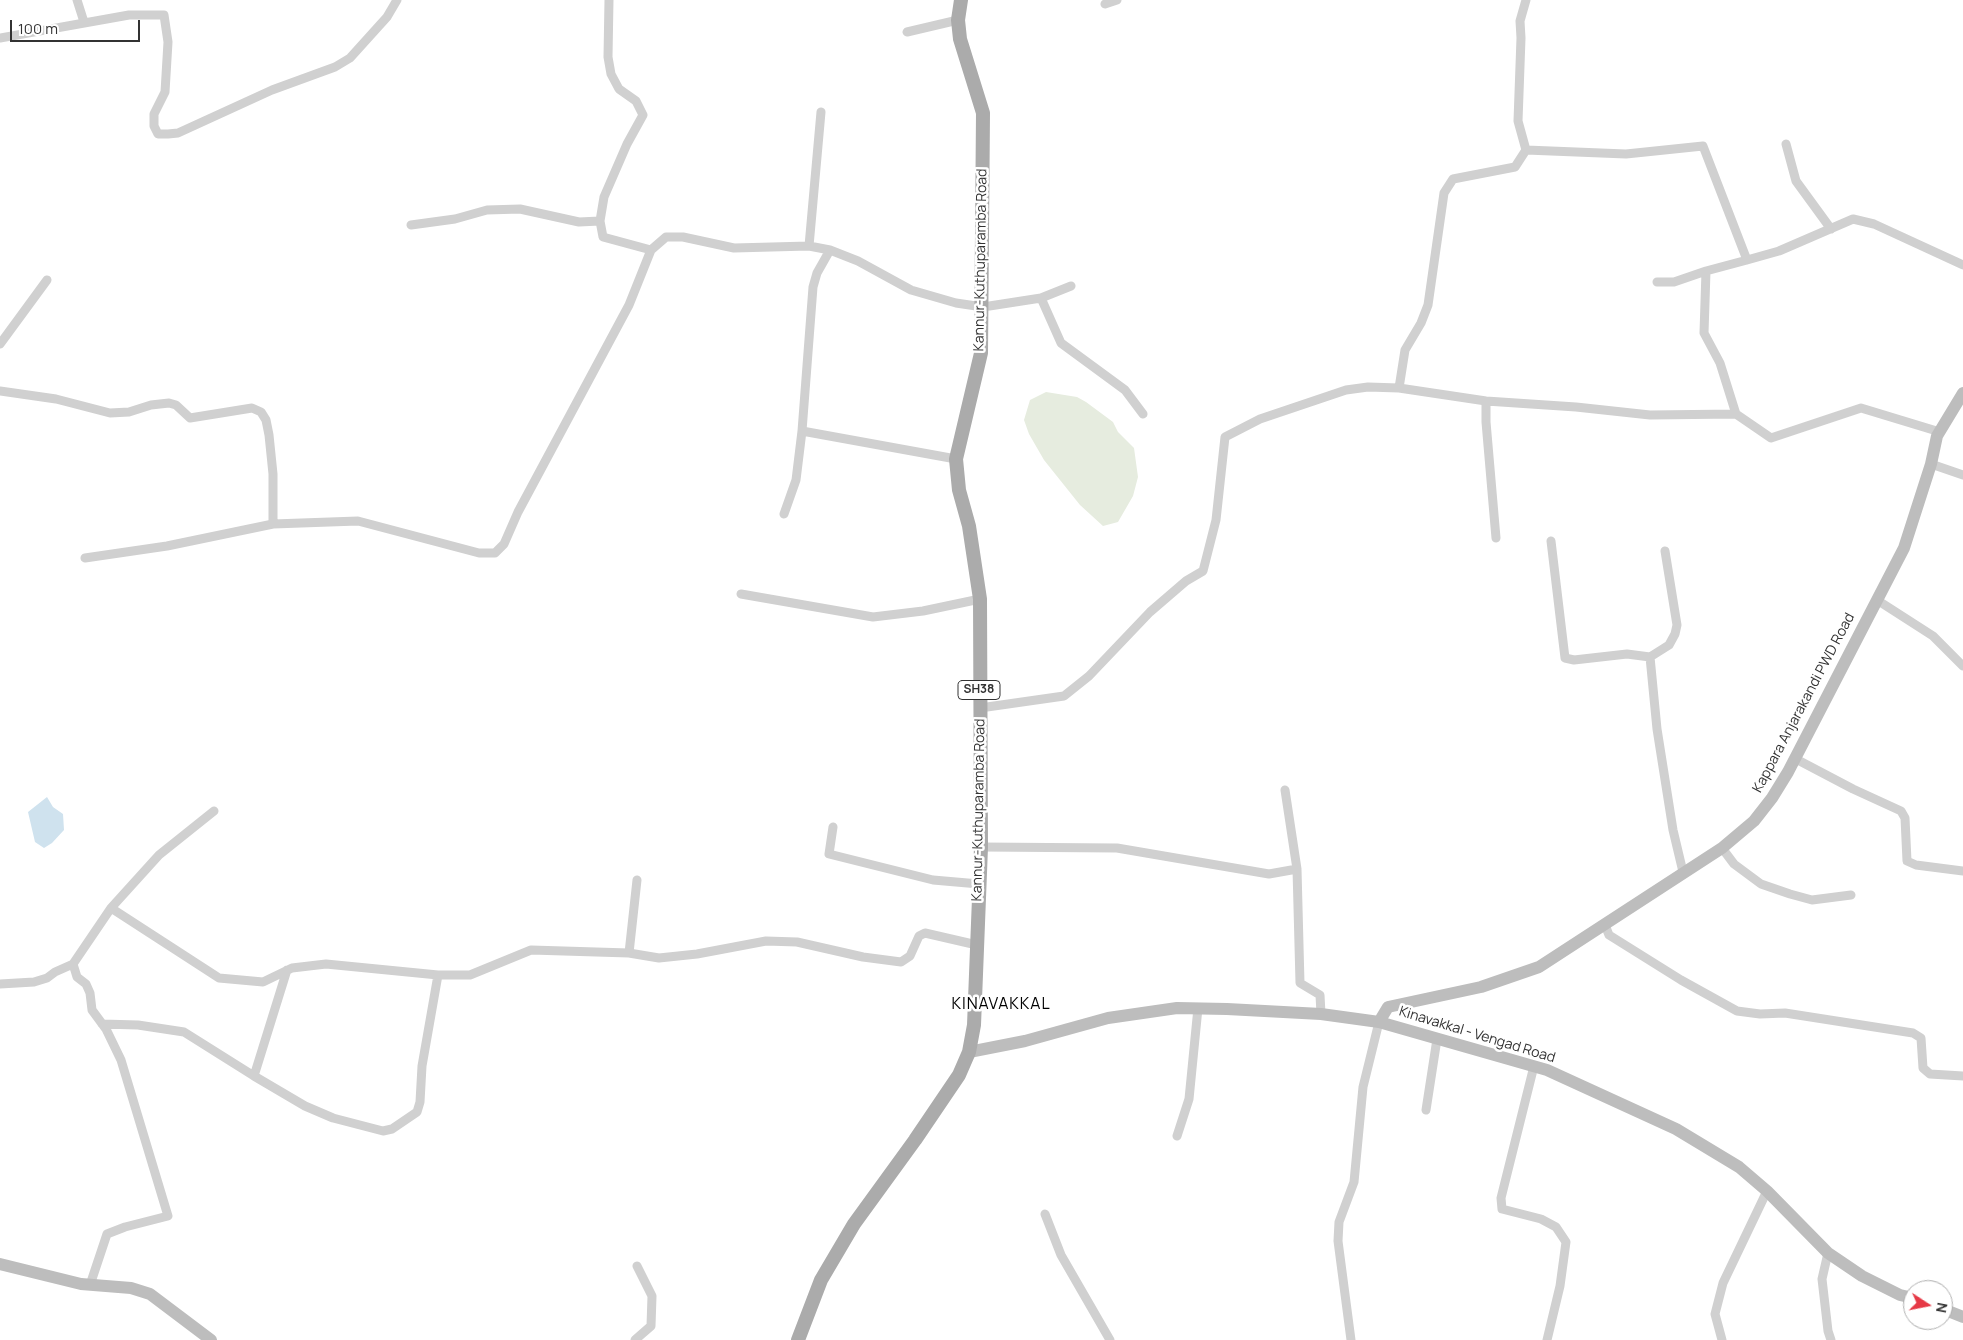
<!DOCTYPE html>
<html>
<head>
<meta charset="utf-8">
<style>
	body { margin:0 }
	#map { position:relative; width:1963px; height:1340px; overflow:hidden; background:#fff; font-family:Manrope,sans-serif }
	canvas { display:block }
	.north { position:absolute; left:1903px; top:1280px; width:50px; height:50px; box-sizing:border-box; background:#fff; border:1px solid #adadad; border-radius:50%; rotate:101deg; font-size:14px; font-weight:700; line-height:20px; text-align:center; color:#333 }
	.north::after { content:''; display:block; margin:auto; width:18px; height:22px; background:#e63946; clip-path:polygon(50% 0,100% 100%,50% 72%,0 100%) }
	.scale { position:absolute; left:10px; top:20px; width:130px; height:22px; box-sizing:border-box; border:2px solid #333; border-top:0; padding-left:6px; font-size:15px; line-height:18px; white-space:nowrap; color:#333; -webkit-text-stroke:4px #fff; paint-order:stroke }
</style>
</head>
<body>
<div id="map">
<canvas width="1963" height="1340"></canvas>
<div class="north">N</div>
<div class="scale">100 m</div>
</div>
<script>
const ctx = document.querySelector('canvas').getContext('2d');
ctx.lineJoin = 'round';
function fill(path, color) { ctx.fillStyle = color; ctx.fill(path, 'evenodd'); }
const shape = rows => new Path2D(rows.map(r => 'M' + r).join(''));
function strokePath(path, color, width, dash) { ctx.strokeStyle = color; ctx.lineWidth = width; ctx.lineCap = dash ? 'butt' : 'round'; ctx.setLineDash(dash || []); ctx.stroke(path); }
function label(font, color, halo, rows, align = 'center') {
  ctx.font = font + ' Manrope,sans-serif'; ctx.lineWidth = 5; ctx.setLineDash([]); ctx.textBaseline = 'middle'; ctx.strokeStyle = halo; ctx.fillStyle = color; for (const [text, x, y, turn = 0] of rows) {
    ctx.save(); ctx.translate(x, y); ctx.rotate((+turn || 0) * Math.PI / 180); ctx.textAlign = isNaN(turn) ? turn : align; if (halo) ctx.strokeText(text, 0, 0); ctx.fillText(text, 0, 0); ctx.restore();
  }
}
const green = shape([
	[1046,392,1077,397,1086,402,1113,422,1118,432,1134,448,1138,477,1133,496,1118,522,1103,526,1080,505,1044,460,1029,434,1024,420,1030,400]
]);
const water = shape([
	[47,797,53,807,63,814,64,830,52,843,44,848,35,842,28,812]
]);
const street = shape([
	[77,0,84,22],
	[609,0,608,57,611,74,619,89,636,101,643,115,627,144,604,197,600,221,603,237,651,250],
	[1105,4,1117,0],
	[907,32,958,20],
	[0,38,129,15,164,15,168,42,165,92,154,114,154,126,158,134,168,134,178,133,272,90,335,67,350,58,387,17,397,0],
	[1786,144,1796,181,1831,229],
	[1526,150,1518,121,1521,38,1520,21,1526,0],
	[411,225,455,219,487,210,520,209,579,222,600,221],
	[809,246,821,112],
	[830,250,817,273,813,287,802,431,956,459],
	[1747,260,1779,251,1853,219,1874,224,1963,265],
	[1657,282,1674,282,1706,271],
	[1041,298,1061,343,1125,390,1143,414],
	[0,344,47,280],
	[1399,388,1486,401,1576,407,1650,415,1736,414],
	[0,391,56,399,110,413,129,412,151,405,169,403,176,405,190,418,252,408,261,412,266,420,269,435,273,474,273,524],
	[1486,401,1486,422,1496,538],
	[1931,464,1963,475],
	[784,514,796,480,802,431],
	[1551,541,1565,658,1574,660,1627,654,1650,657,1669,645,1675,634,1677,625,1665,551],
	[85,558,167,546,273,524,358,521,479,553,495,553,504,544,518,512,629,305,651,250,666,237,683,237,734,248,809,246,830,250,858,261,911,290,956,303,983,307,1041,298,1071,286],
	[741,594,873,617,923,611,980,599],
	[1877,600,1933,636,1963,666],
	[1650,657,1657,729,1673,830,1683,872],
	[980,708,1064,696,1089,676,1150,612,1186,581,1203,571,1216,520,1225,437,1260,419,1346,390,1368,387,1399,388,1405,350,1421,323,1428,305,1444,193,1453,179,1515,167,1526,150,1626,154,1703,146,1747,260,1706,271,1704,333,1720,363,1736,414,1771,438,1861,408,1940,432],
	[1794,758,1853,789,1901,811,1905,818,1907,861,1916,865,1963,871],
	[1285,790,1297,869],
	[833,827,829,854,933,880,979,884],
	[981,847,1117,848,1269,874,1297,869,1300,983,1320,995,1321,1014],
	[1722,848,1734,864,1761,884,1790,894,1812,900,1851,895],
	[111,908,219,978,263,982,292,968,326,964,438,975,470,975,531,950,629,953,659,958,697,954,766,941,797,942,863,957,901,962,910,956,919,936,925,933,977,945],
	[1605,925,1609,935,1681,980,1737,1011,1760,1014,1785,1013,1913,1033,1921,1038,1923,1068,1930,1074,1963,1076],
	[629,953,637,880],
	[0,984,34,982,47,978,55,972,73,964],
	[102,1024,138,1025,184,1032,254,1076,287,970],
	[1534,1066,1501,1198,1502,1209,1541,1219,1556,1227,1566,1242,1560,1286,1547,1340],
	[254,1076,305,1106,333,1118,383,1131,392,1129,417,1112,420,1102,422,1066,438,975],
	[1426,1110,1437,1039],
	[1177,1136,1189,1099,1198,1008],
	[1045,1214,1061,1255,1110,1340],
	[1828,1253,1822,1279,1828,1331,1831,1340],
	[90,1285,107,1234,125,1227,168,1216,121,1060,106,1029,92,1010,90,993,86,984,77,977,73,964,111,908,159,855,214,811],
	[635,1340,651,1326,652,1296,637,1266],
	[1351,1340,1338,1241,1339,1222,1354,1182,1363,1087,1379,1022],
	[1722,1340,1715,1314,1723,1283,1767,1191]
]);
const secondary = shape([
	[1379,1022,1388,1007,1481,987,1539,967,1722,848,1754,821,1772,798,1788,772,1904,548,1931,464,1937,436,1963,393],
	[969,1052,1025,1041,1108,1018,1177,1008,1227,1009,1321,1014,1379,1022,1547,1070,1676,1129,1739,1167,1767,1191,1828,1253,1862,1276,1900,1295,1913,1298],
	[0,1264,81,1284,131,1288,150,1294,211,1340],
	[1943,1309,1963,1317]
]);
const primary = shape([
	[798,1340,821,1280,854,1224,915,1140,959,1075,969,1052,974,1025,981,847,980,599,969,526,959,490,956,459,981,353,983,113,960,39,958,20,961,0]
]);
const shields = [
	[979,690,42]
];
const shieldNames = [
	["SH38",979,690]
];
const streetNames = [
	["Kannur-Kuthuparamba Road",981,260,-89],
	["Kappara Anjarakandi PWD Road",1804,703,-62],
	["Kannur-Kuthuparamba Road",979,810,-89],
	["Kinavakkal - Vengad Road",1477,1035,17]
];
const quarterNames = [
	["KINAVAKKAL",1001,1005]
];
fill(green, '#e6ecdf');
fill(water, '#cfe2ee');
strokePath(street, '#d0d0d0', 9);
strokePath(secondary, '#bdbdbd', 12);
strokePath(primary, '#ababab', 14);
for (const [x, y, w] of shields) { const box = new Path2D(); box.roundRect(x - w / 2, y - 9.5, w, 19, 4); ctx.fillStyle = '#fff'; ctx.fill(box); strokePath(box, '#333', 1); }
label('bold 12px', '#333', null, shieldNames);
label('14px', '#333', '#fff', streetNames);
ctx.letterSpacing = '1px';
label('16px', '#000', '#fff', quarterNames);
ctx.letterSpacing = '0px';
</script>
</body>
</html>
